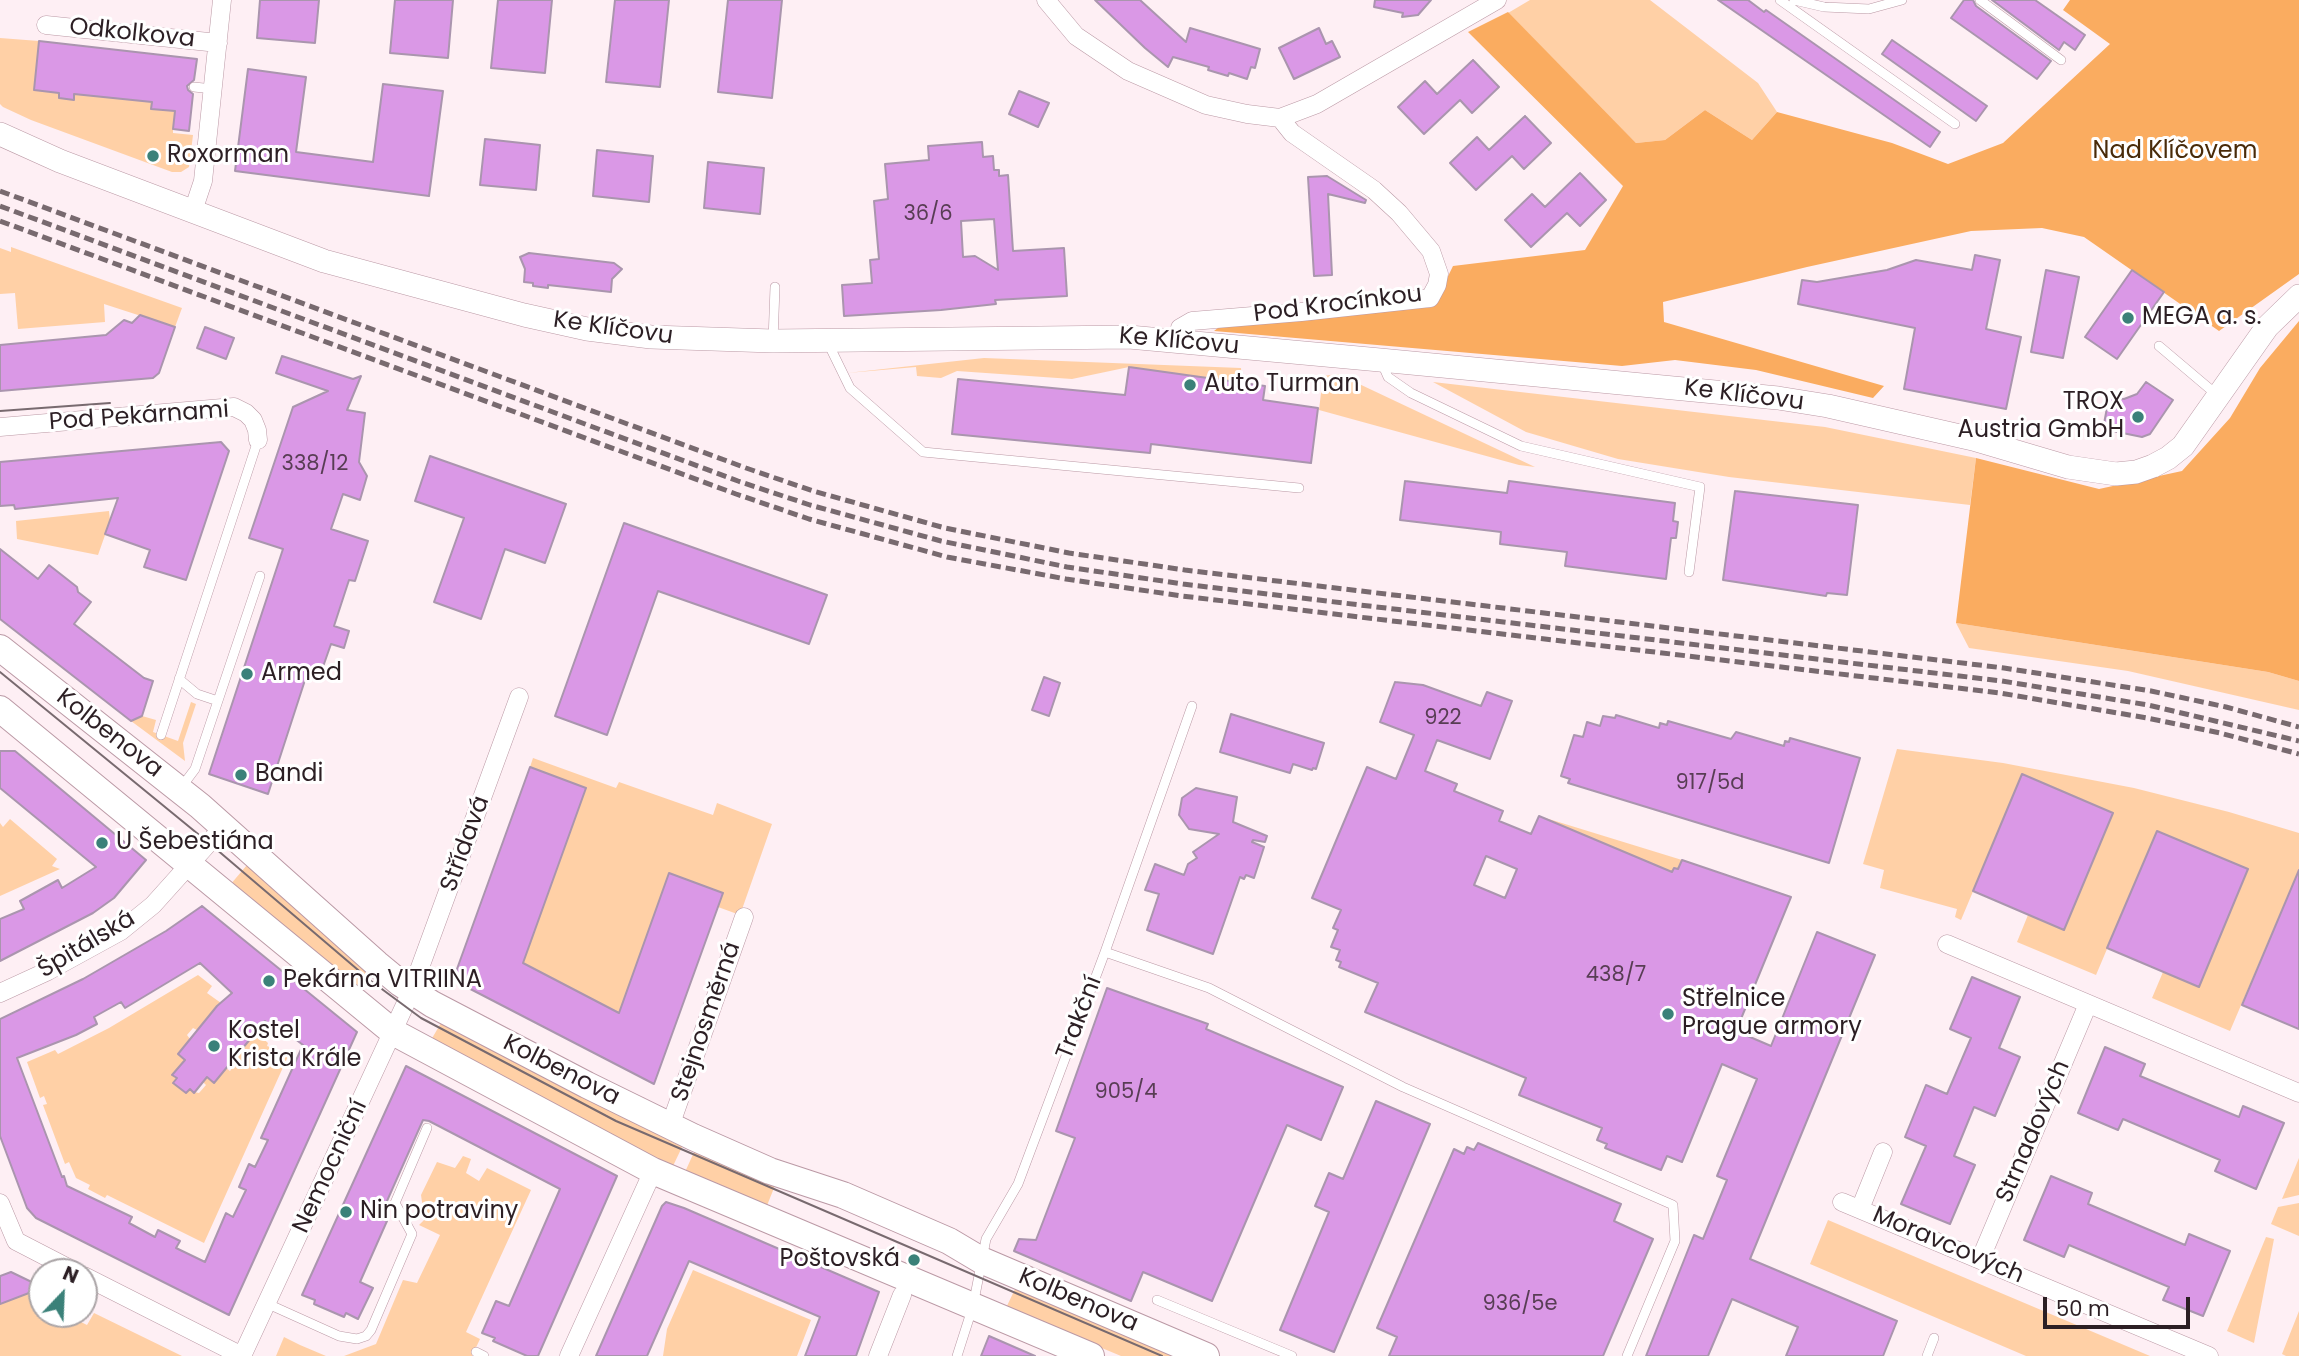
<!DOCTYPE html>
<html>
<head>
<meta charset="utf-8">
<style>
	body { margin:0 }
	#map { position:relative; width:2299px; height:1356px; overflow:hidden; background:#feeff4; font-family:Poppins,sans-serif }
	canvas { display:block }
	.north { position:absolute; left:28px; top:1258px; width:70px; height:70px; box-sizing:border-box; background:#fff; border:2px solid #aba5a7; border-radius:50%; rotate:23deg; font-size:19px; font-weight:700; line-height:28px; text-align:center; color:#2c1f24 }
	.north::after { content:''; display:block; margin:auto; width:24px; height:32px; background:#3b8179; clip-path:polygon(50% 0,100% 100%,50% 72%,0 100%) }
	.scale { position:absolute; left:2043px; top:1297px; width:147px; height:32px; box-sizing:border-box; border:4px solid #2c1f24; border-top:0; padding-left:9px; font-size:21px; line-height:24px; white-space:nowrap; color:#2c1f24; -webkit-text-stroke:5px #fff; paint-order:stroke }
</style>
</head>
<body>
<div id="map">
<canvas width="2299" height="1356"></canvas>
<div class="north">N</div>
<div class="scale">50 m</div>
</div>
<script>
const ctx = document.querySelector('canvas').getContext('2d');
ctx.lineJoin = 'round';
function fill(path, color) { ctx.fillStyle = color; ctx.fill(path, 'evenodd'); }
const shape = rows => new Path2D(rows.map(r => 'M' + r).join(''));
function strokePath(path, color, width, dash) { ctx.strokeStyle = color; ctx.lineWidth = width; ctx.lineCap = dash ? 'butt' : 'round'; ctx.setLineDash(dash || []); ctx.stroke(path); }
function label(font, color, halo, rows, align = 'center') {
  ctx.font = font + ' Poppins,sans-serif'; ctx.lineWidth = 6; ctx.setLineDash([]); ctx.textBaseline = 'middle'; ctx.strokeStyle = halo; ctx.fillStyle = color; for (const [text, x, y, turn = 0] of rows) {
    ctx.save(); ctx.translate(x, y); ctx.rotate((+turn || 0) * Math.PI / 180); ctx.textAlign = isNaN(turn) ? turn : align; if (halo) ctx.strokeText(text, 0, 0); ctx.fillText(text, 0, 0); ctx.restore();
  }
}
const green = shape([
	[1530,0,1650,0,1758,83,1777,112,1752,140,1705,110,1665,140,1636,143,1508,13],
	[0,38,39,41,59,93,59,98,73,100,74,94,152,102,151,109,191,107,191,110,175,109,173,129,173,133,193,135,189,167,181,172,172,172,31,120,3,107,0,104],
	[11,247,182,308,175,327,104,304,105,322,18,329,15,293,0,294,0,248,11,252],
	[984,358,1241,368,1242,383,1129,367,1072,379,957,371,941,378,917,376,916,367,847,373],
	[1338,374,1535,467,1519,465,1319,410,1323,376],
	[1433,382,1825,427,1976,458,1970,505,1729,477,1618,459,1526,432],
	[109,511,110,521,98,555,17,539,16,521],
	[1956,623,2268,672,2299,681,2299,710,2128,671,1969,648],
	[191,702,196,704,183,743,185,761,131,721,142,716,156,720,153,732,178,741],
	[1897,749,2003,763,2134,788,2229,812,2299,833,2299,891,2291,888,2230,1031,2152,998,2163,972,2199,986,2248,869,2157,831,2096,975,2017,942,2028,915,2064,930,2113,813,2022,775,1961,920,1955,917,1957,909,1880,888,1884,870,1863,864],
	[533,758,616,788,619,782,713,815,717,803,772,824,740,915,718,907,723,893,670,874,619,1013,523,963,586,788,530,767],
	[1539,816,1682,860,1678,869,1674,868,1672,872],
	[10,819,57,859,52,866,60,869,0,896,0,823,3,827],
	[247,865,372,975,359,992,230,885],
	[198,975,212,986,207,993,221,1003,197,1030,193,1028,187,1035,190,1039,178,1054,185,1060,173,1075,194,1092,199,1093,206,1085,203,1082,207,1077,214,1083,226,1068,230,1071,236,1063,233,1060,255,1031,268,1043,267,1046,289,1054,204,1243,107,1195,105,1198,88,1189,90,1185,76,1178,69,1162,65,1164,43,1105,47,1104,44,1096,40,1098,27,1062,55,1050,58,1054,109,1028],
	[441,1023,683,1145,673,1166,589,1124,431,1040],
	[695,1150,776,1183,766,1208,685,1172],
	[463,1156,471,1159,466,1173,479,1181,487,1168,531,1190,466,1332,480,1339,472,1356,344,1356,376,1344,403,1280,417,1283,440,1235,419,1225,429,1215,422,1202,421,1195,437,1162,455,1168],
	[2299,1158,2299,1195,2282,1199],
	[2299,1203,2299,1236,2271,1224,2278,1207],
	[1828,1220,2150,1356,2026,1356,1810,1264],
	[2266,1237,2274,1239,2254,1343,2227,1331],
	[693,1270,811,1320,797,1356,663,1356,667,1329],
	[1015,1289,1175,1356,1121,1356,1006,1308],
	[30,1293,42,1299,42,1314,73,1314,80,1317,79,1321,87,1325,94,1313,182,1356,0,1356,0,1304],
	[2299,1311,2299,1356,2286,1356,2282,1354],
	[284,1337,300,1345,326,1356,276,1356]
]);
const forest = shape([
	[2070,0,2299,0,2299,274,2219,331,2084,237,2042,228,1971,231,1807,267,1663,302,1664,322,1884,386,1873,398,1756,370,1675,360,1622,366,1214,331,1223,324,1433,307,1453,266,1585,250,1623,186,1468,32,1508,12,1636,143,1665,140,1705,110,1752,140,1777,112,1892,143,1948,164,2003,143,2110,44,2063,10],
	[2299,321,2299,681,2268,672,1956,623,1976,458,2099,489,2182,471,2230,418,2260,368]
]);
const building = shape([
	[260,0,319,0,315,43,257,38,260,0],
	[395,0,453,0,448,58,390,53,395,0],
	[498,0,552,0,545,73,491,68,498,0],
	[615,0,669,0,660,87,606,82,615,0],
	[728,0,782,0,772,98,718,92,728,0],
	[1095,0,1140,0,1186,42,1190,28,1260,49,1255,68,1251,67,1247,79,1229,73,1228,76,1208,70,1209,67,1173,57,1168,67,1145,48,1095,0],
	[1375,0,1431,0,1418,15,1402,17,1403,13,1374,7,1375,0],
	[1718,0,1748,0,1764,12,1766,10,1940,132,1930,147,1718,0],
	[1964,0,1973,0,1976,6,2051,61,2037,79,1951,18,1964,0],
	[1992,0,2035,0,2085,35,2075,50,2064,42,2059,50,1992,0],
	[1319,28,1326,44,1332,41,1340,57,1294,79,1279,48,1319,28],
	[1892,40,1987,106,1976,121,1882,54,1892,40],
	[39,41,197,59,194,80,187,86,188,90,193,94,189,131,173,129,175,111,151,109,152,102,74,94,74,100,59,98,59,93,34,90,39,41],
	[1473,60,1499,87,1472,113,1460,100,1424,134,1398,107,1425,81,1437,94,1473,60],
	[248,69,306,77,296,152,373,162,383,84,443,91,429,196,235,171,248,69],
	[1019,91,1049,103,1038,127,1009,114,1019,91],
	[1525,116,1551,143,1524,169,1512,156,1476,190,1450,163,1477,137,1489,150,1525,116],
	[485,139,540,145,536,190,480,185,485,139],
	[982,142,983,157,993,156,994,170,999,170,999,176,1008,175,1013,251,1064,248,1067,296,995,300,996,304,941,310,844,316,842,285,872,283,870,260,879,259,874,201,888,199,885,164,929,160,928,146,982,142],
	[994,219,998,270,975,256,963,257,961,221,994,219],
	[597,150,653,156,649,202,593,196,597,150],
	[708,162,764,168,760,214,704,208,708,162],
	[1580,173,1606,200,1580,226,1567,213,1531,247,1505,220,1532,194,1545,207,1580,173],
	[1327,176,1366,200,1365,203,1328,194,1332,275,1314,276,1308,177,1327,176],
	[529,253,614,263,622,269,612,279,611,292,548,285,548,288,533,286,533,283,524,282,525,269,520,257,529,253],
	[1975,255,2000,260,1986,329,2021,337,2006,409,1904,389,1915,328,1798,304,1802,280,1817,282,1887,270,1916,260,1972,270,1975,255],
	[2046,270,2079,277,2063,358,2031,352,2046,270],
	[2132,270,2164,292,2117,359,2085,337,2132,270],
	[140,315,175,327,159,373,153,378,0,391,0,345,106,335,124,320,132,323,140,315],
	[205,327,234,338,226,359,197,348,205,327],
	[282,356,353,379,361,376,347,410,365,413,359,462,367,476,360,500,343,494,331,529,368,541,355,581,349,580,334,626,349,631,344,648,331,644,318,681,306,677,268,794,209,774,283,549,249,538,293,407,328,391,276,373,282,356],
	[1129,367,1265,386,1263,400,1318,408,1311,463,1151,444,1150,453,952,434,958,379,1125,395,1129,367],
	[2146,382,2173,400,2150,434,2142,437,2103,429,2109,397,2124,399,2137,394,2146,382],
	[221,442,229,451,186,580,144,567,150,550,105,534,118,498,15,509,14,505,0,506,0,462,221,442],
	[430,456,566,504,545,563,505,549,481,619,434,602,464,518,415,501,430,456],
	[1405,481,1507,493,1509,481,1675,503,1673,521,1678,522,1676,538,1671,538,1666,579,1565,566,1567,552,1500,544,1501,532,1400,520,1405,481],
	[1735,491,1858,505,1847,595,1827,593,1826,596,1723,580,1735,491],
	[624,523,827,595,809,644,658,591,607,735,555,716,624,523],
	[0,549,38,579,49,565,77,587,78,592,91,602,74,624,144,678,153,681,142,716,131,721,0,619,0,549],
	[1044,677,1060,683,1049,716,1032,710,1044,677],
	[1395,682,1423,685,1481,706,1487,692,1512,701,1490,759,1437,740,1425,771,1457,784,1454,791,1503,811,1499,821,1531,834,1539,816,1672,872,1674,868,1678,869,1682,860,1791,897,1736,1031,1771,1046,1817,932,1875,955,1750,1259,1897,1321,1883,1356,1786,1356,1798,1327,1732,1299,1708,1356,1646,1356,1694,1235,1703,1239,1727,1180,1717,1176,1757,1079,1722,1064,1682,1162,1667,1156,1661,1170,1605,1148,1607,1144,1597,1140,1602,1128,1519,1095,1526,1078,1365,1012,1378,983,1339,967,1341,962,1336,960,1340,950,1331,947,1338,930,1333,928,1341,910,1312,898,1367,767,1396,779,1414,735,1380,722,1395,682],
	[1486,856,1517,869,1505,898,1474,885,1486,856],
	[1231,714,1324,743,1316,769,1313,768,1312,770,1293,764,1290,773,1220,752,1231,714],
	[1616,715,1659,728,1660,723,1667,725,1668,721,1731,739,1736,732,1784,746,1785,741,1789,742,1790,738,1860,758,1829,863,1568,783,1570,779,1561,776,1574,735,1583,737,1587,722,1600,726,1603,716,1615,718,1616,715],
	[0,751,15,751,146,860,114,898,93,913,0,961,0,919,24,909,20,901,58,880,62,888,96,867,0,788,0,751],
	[530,767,586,788,523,963,619,1013,669,873,723,893,654,1084,453,980,530,767],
	[2022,774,2113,813,2064,930,1973,891,2022,774],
	[1196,788,1237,797,1233,822,1267,836,1265,842,1253,840,1252,842,1264,847,1254,878,1246,875,1244,879,1240,877,1213,954,1147,930,1159,894,1145,890,1155,864,1184,875,1188,864,1197,858,1193,852,1219,834,1189,829,1179,815,1182,798,1196,788],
	[2157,831,2248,869,2199,987,2107,948,2157,831],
	[2299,870,2299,1029,2242,1005,2299,870],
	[202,906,357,1032,229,1315,36,1218,27,1208,0,1136,0,1019,83,979,166,931,202,906],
	[200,963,232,993,217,1006,178,1054,185,1060,172,1075,177,1078,173,1083,186,1093,190,1089,194,1093,207,1077,214,1083,265,1021,275,1029,279,1030,281,1028,303,1045,261,1138,268,1140,255,1167,249,1164,239,1187,246,1190,233,1217,226,1213,205,1262,176,1248,180,1241,158,1230,155,1237,129,1223,132,1217,67,1186,64,1176,62,1177,17,1058,76,1035,97,1024,94,1017,121,1002,125,1008,200,963],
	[1972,977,2020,997,1999,1048,2020,1057,1995,1116,1974,1107,1954,1156,1975,1165,1950,1224,1901,1204,1926,1146,1905,1137,1926,1085,1947,1094,1971,1038,1950,1029,1972,977],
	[1107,988,1208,1024,1206,1029,1343,1087,1321,1140,1287,1125,1212,1301,1143,1272,1131,1301,1014,1251,1019,1239,1036,1240,1075,1138,1056,1131,1107,988],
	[2105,1047,2145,1064,2140,1076,2239,1117,2243,1106,2284,1123,2256,1189,2215,1171,2220,1160,2123,1119,2118,1130,2078,1113,2105,1047],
	[406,1066,617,1176,538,1356,527,1356,493,1341,495,1338,482,1333,496,1301,509,1306,560,1189,429,1121,423,1120,383,1210,385,1211,379,1218,387,1221,360,1282,373,1288,358,1319,346,1313,344,1317,314,1304,315,1300,302,1295,406,1066],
	[1376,1101,1430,1124,1334,1352,1280,1330,1329,1212,1315,1206,1329,1173,1343,1179,1376,1101],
	[1478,1143,1621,1204,1614,1221,1653,1239,1603,1356,1389,1356,1397,1337,1377,1328,1454,1149,1464,1154,1467,1147,1474,1150,1478,1143],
	[2051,1176,2092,1193,2088,1204,2185,1245,2189,1234,2230,1251,2203,1316,2163,1300,2169,1287,2069,1245,2064,1257,2024,1240,2051,1176],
	[666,1202,684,1208,879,1292,856,1356,805,1356,820,1317,689,1261,647,1356,596,1356,662,1206,666,1202],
	[11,1272,42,1287,42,1288,0,1304,0,1276,11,1272],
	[989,1336,1035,1356,981,1356,989,1336]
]);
const service = shape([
	[1780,0,1955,124],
	[1794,0,1824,7,1869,9,1902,0],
	[1980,0,2061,60],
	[194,87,213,89],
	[773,341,775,287],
	[828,343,850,388,923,452,1299,488],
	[2159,346,2217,395],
	[1381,361,1388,377,1411,393,1521,446,1700,487,1689,572],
	[179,679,197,694,218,701],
	[161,735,258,440],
	[180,789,195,769,260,576],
	[1105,952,1209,988,1403,1087,1673,1205,1675,1241,1627,1356],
	[1157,1300,1292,1356],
	[268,1304,339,1336,357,1339,366,1336,371,1330,412,1234,395,1203,427,1128],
	[476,1352,484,1356],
	[957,1356,973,1306,986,1239,1018,1184,1105,952,1192,706],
	[1927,1356,1934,1338]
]);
const minor = shape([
	[1046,0,1076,36,1128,71,1206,105,1247,114,1280,118,1317,104,1497,0],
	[46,25,218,43],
	[193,211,203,181,222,0],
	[1178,341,1180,328,1192,321,1301,312,1430,298,1437,285,1439,274,1431,251,1399,213,1374,190,1292,133,1280,118],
	[0,427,234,407,246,413,253,420,257,430,258,440],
	[1947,944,2299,1093],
	[0,993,48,971,121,931,153,905,224,826],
	[670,1126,744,917],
	[1842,1202,2209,1356],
	[0,1203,16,1241,76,1272],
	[1860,1209,1883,1152],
	[1980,1260,2088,1004],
	[84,1276,242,1356],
	[242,1356,411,992,519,697],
	[569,1356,653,1171],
	[878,1356,902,1295]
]);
const tertiary = shape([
	[0,134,60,161,324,261,524,315,587,329,651,337,773,341,1129,337,1380,360,1778,398,1828,406,1973,439,2068,467,2116,474,2136,472,2153,466,2168,458,2183,446,2267,327,2299,296]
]);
const secondary = shape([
	[0,648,200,806,377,964,400,983,432,1004,587,1085,693,1137,770,1171,843,1195,949,1241,981,1260,1206,1356],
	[0,709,393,1032,653,1171,1091,1356]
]);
const tram = shape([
	[0,411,110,403],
	[0,672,209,843,371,981,421,1018,616,1121,1162,1356]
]);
const rail = shape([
	[0,191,746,468,813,491,945,528,1069,553,1185,570,2004,668,2151,691,2226,707,2299,727],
	[0,206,738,481,810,505,941,541,1067,567,1183,584,2002,681,2148,705,2299,741],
	[0,221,736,494,809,519,947,557,1066,579,1182,596,2000,693,2147,718,2220,733,2299,754]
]);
const markers = [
	[153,156,7,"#3b8179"],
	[2128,318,7,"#3b8179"],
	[1190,385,7,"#3b8179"],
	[2138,417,7,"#3b8179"],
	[247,674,7,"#3b8179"],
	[241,775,7,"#3b8179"],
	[102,843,7,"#3b8179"],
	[269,981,7,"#3b8179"],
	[1668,1014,7,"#3b8179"],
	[214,1046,7,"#3b8179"],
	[346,1212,7,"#3b8179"],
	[914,1260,7,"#3b8179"]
];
const numberNames = [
	["36/6",928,215],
	["338/12",315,465],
	["922",1443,719],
	["917/5d",1710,784],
	["438/7",1616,976],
	["905/4",1126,1093],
	["936/5e",1520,1305]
];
const streetNames = [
	["Odkolkova",132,34,6],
	["Pod Krocínkou",1338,305,-7],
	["Ke Klíčovu",613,329,8],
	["Ke Klíčovu",1179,342,5],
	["Ke Klíčovu",1744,396,7],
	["Pod Pekárnami",139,417,-4],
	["Kolbenova",109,734,38],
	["Střídavá",466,844,-70],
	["Špitálská",87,945,-31],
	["Trakční",1080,1018,-69],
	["Stejnosměrná",707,1022,-71],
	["Kolbenova",561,1071,27],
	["Strnadových",2034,1132,-67],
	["Nemocniční",331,1167,-65],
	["Moravcových",1948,1246,23],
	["Kolbenova",1078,1301,23]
];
const parkNames = [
	["Nad Klíčovem",2175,152]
];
const poiNames = [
	["Roxorman",167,156],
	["MEGA a. s.",2142,318],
	["Auto Turman",1204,385],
	["TROX",2124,403,"right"],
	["Austria GmbH",2124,431,"right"],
	["Armed",261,674],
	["Bandi",255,775],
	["U Šebestiána",116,843],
	["Pekárna VITRIINA",283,981],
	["Střelnice",1682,1000],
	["Prague armory",1682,1028],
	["Kostel",228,1032],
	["Krista Krále",228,1060],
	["Nin potraviny",360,1212],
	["Poštovská",900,1260,"right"]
];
fill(green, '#ffd0a6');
fill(forest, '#faac60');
fill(building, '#da98e6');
strokePath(building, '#aa95ae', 2);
strokePath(service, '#bb99a5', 10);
strokePath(minor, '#bb99a5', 19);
strokePath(tertiary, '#bb99a5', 24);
strokePath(secondary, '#bb99a5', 28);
strokePath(service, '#fff', 9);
strokePath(minor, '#fff', 18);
strokePath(tertiary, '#fff', 23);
strokePath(secondary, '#fff', 26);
strokePath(tram, '#786a6f', 2);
strokePath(rail, '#786a6f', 5, [10, 5]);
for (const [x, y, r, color] of markers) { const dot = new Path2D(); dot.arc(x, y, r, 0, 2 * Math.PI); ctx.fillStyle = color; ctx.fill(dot); strokePath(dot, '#fff', 2.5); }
label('21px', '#583d54', null, numberNames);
label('24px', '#2c1f24', '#fff', streetNames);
label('24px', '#492b09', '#fff', parkNames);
label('24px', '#2c1f24', '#fff', poiNames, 'left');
</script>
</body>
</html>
